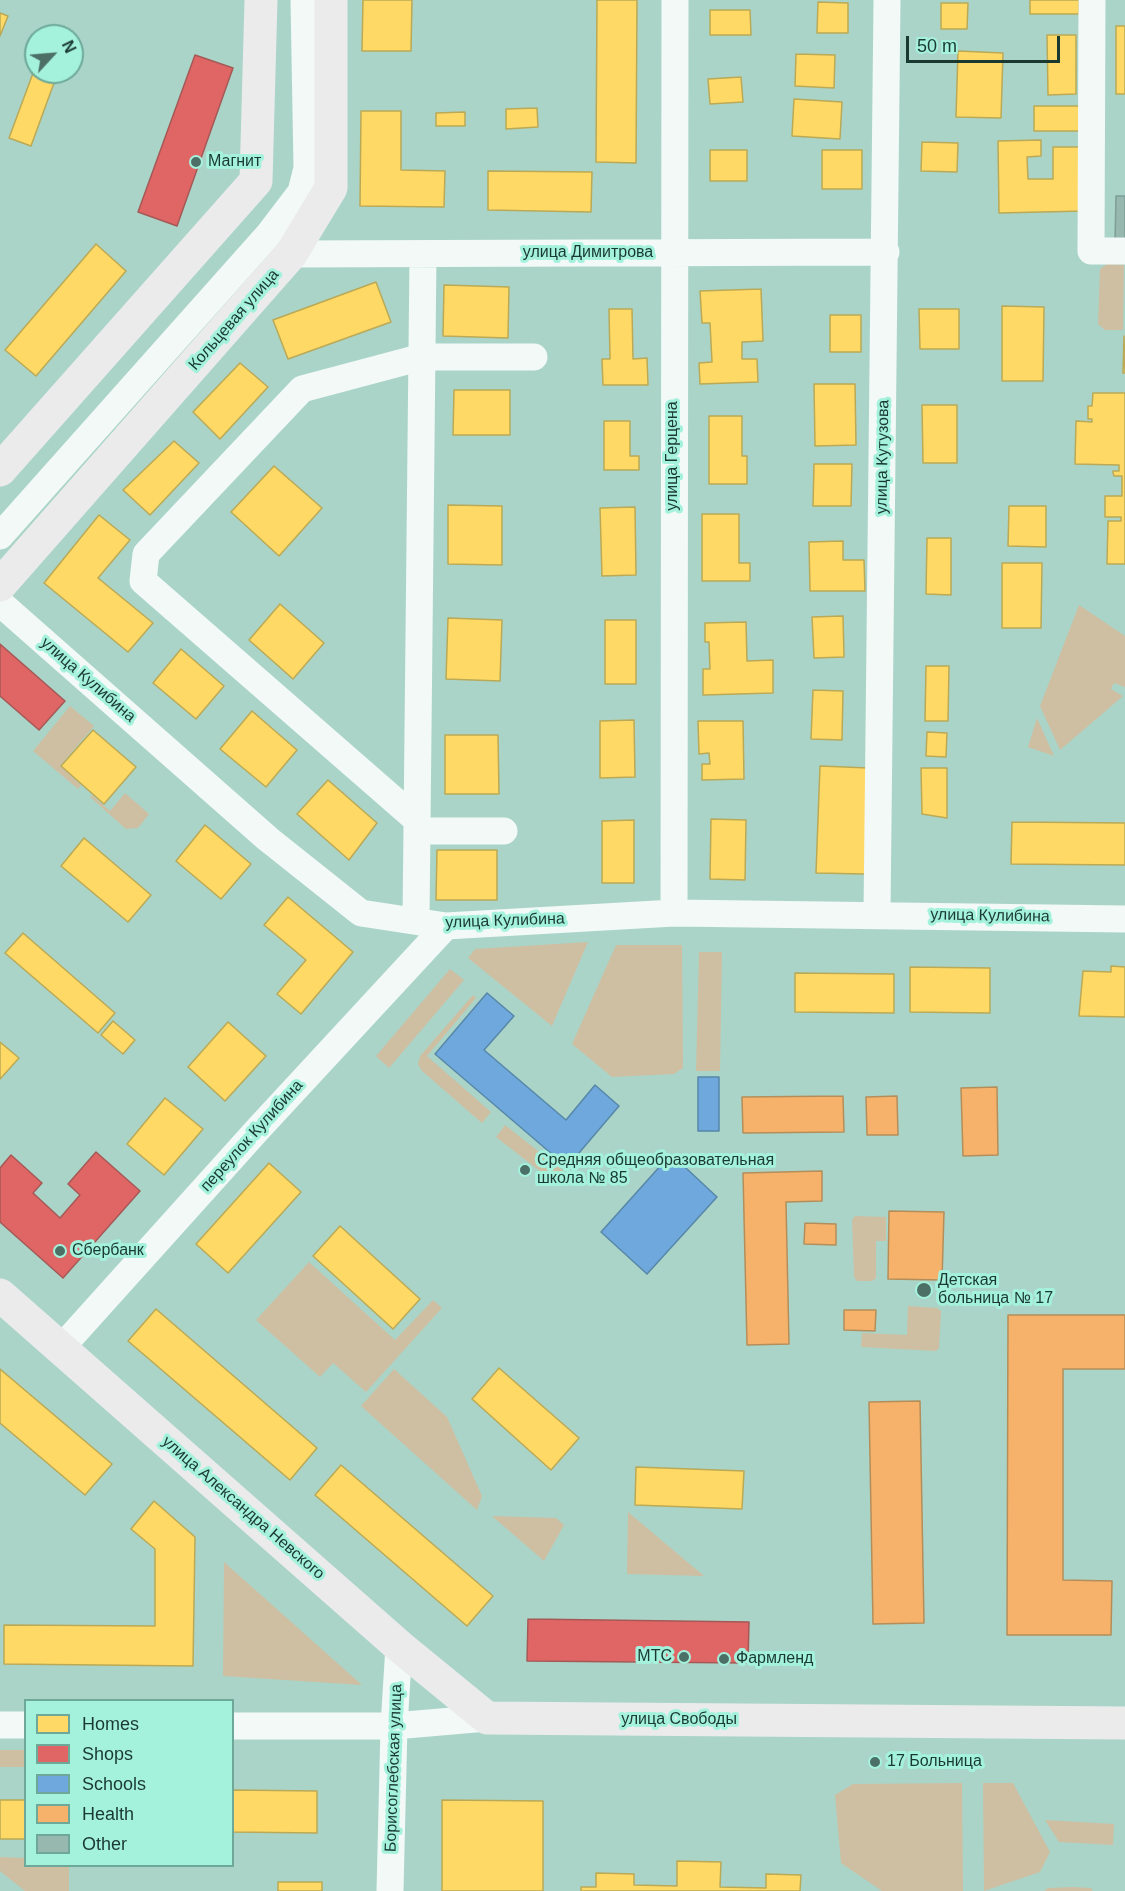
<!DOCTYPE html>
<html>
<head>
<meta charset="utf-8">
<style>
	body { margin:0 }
	#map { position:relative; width:1125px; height:1891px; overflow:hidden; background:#aad4c8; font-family:Helvetica,sans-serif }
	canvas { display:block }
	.legend { position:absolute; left:24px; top:1699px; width:210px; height:168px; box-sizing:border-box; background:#a5f2dc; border:2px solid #6da898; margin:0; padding:8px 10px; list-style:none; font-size:18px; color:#1a3a31 }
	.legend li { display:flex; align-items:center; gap:12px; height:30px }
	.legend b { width:30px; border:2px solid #6da898 }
	.north { position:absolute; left:24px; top:24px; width:60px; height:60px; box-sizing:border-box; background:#a5f2dc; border:2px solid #6da898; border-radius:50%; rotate:64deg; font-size:16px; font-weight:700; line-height:24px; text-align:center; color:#1a3a31 }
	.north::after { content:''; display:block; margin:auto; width:21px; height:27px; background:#4c7066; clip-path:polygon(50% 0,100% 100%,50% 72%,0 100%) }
	.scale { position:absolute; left:906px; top:36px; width:154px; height:27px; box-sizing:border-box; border:3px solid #1a3a31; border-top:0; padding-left:8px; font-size:18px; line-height:21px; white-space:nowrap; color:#1a3a31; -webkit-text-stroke:4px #a5f2dc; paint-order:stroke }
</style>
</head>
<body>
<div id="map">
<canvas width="1125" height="1891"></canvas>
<ul class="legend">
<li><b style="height:16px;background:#ffd966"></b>Homes</li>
<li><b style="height:16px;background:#e06666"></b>Shops</li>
<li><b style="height:16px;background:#6fa8dc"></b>Schools</li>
<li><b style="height:16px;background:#f6b26b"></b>Health</li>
<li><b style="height:16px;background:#97b8af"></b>Other</li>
</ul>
<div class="north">N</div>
<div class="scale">50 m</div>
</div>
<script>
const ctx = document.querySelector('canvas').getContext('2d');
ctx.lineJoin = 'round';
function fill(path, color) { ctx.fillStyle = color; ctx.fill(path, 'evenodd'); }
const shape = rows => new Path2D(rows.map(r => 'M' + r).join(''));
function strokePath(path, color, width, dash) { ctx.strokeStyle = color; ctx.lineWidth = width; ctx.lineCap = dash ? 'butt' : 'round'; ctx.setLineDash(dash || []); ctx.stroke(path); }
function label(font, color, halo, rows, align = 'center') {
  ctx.font = font + ' Helvetica,sans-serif'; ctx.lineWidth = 6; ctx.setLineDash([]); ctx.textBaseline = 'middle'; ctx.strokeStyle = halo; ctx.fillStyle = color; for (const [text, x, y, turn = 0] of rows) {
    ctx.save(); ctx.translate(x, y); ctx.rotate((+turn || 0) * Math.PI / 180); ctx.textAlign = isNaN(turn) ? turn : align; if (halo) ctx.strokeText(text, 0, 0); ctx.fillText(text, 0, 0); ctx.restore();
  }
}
const green = shape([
	[1107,264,1124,265,1123,330,1105,330,1098,324,1100,269],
	[1079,605,1125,636,1125,687,1114,683,1111,689,1123,696,1060,750,1040,706],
	[70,706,94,726,60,766,81,785,78,789,33,751],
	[1037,718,1054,756,1028,747],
	[125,793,149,814,138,828,126,829,90,797,92,795,110,811],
	[588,942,552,1026,468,958,475,949],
	[616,945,682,945,683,1068,674,1074,612,1077,572,1044],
	[699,952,722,952,720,1071,696,1071],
	[450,969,464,980,389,1068,376,1056],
	[473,995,476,998,427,1056,491,1112,482,1123,422,1071,418,1064,420,1056],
	[505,1125,566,1173,557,1176,545,1175,496,1137],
	[855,1216,886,1217,886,1241,876,1241,876,1278,872,1281,857,1281,854,1277,852,1220],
	[309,1262,395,1340,433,1300,442,1308,366,1392,333,1363,320,1377,256,1320],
	[908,1306,937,1308,941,1311,939,1348,936,1351,861,1347,862,1333,907,1335],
	[394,1369,447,1417,482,1496,477,1510,361,1406],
	[628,1512,704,1576,627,1574],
	[492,1516,556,1518,564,1525,544,1561],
	[224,1562,362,1685,223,1676],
	[0,1750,25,1750,25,1767,0,1767],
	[962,1783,963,1891,882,1891,841,1863,835,1795,853,1784],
	[983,1783,1013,1783,1050,1852,1040,1872,984,1891],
	[1045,1820,1114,1824,1113,1845,1059,1842],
	[0,1857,25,1858,26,1866,69,1866,69,1891,25,1891,0,1871],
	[1073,1887,1091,1888,1093,1891,1044,1891,1048,1888]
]);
const homes = shape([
	[363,0,412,0,411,51,362,51,363,0],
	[597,0,637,0,636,163,596,162,597,0],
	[1030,0,1079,0,1079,14,1030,14,1030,0],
	[818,2,848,3,848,33,817,33,818,2],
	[941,3,968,3,967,29,941,29,941,3],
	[710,10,750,10,751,35,710,35,710,10],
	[0,13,8,16,0,36,0,13],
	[1116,26,1125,26,1125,94,1116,94,1116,26],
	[1047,35,1076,35,1076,94,1048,95,1047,35],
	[958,51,1003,53,1001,118,956,117,958,51],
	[796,54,835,55,834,88,795,86,796,54],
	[36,65,36,72,58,72,31,146,9,138,36,65],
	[741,77,743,102,710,104,708,79,741,77],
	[794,99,842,102,840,139,792,136,794,99],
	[1034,106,1080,106,1080,131,1034,131,1034,106],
	[537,108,538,127,506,129,506,109,537,108],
	[361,111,401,111,401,170,445,171,444,207,360,206,361,111],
	[465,112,465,126,436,126,436,113,465,112],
	[1041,140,1041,156,1027,157,1028,179,1053,179,1053,147,1083,147,1084,211,999,213,998,141,1041,140],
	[922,142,958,143,957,172,921,171,922,142],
	[710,150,747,150,747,181,710,181,710,150],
	[822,150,862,150,862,189,822,189,822,150],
	[488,171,592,172,591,212,488,210,488,171],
	[96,244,126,271,36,376,5,350,96,244],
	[376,282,391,322,288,359,273,320,376,282],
	[444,285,509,287,508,338,443,336,444,285],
	[761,289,763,341,742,342,742,359,757,359,758,382,700,384,699,363,712,362,710,323,702,323,700,291,761,289],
	[1002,306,1044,307,1043,381,1002,381,1002,306],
	[609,309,632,309,633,359,647,358,648,385,603,385,602,359,610,359,609,309],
	[919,309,959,309,959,349,920,349,919,309],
	[830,315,861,315,861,352,830,352,830,315],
	[1124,336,1125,373,1123,373,1124,336],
	[240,363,268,387,220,439,193,412,240,363],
	[814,384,855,384,856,445,815,446,814,384],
	[454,390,510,390,510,435,453,435,454,390],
	[1093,393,1125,393,1125,564,1107,564,1108,521,1121,521,1121,517,1105,517,1105,496,1122,496,1122,476,1114,476,1113,473,1113,471,1119,471,1119,465,1075,464,1076,421,1092,422,1092,419,1088,419,1088,406,1092,406,1093,393],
	[922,405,957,405,957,463,923,463,922,405],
	[709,416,742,416,742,456,747,456,747,484,709,484,709,416],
	[604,421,630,421,630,456,639,456,639,470,604,470,604,421],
	[174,441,199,463,150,515,123,490,174,441],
	[814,464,852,464,851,506,813,506,814,464],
	[274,466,322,508,279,556,231,512,274,466],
	[448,505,502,506,502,565,448,564,448,505],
	[1009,506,1046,506,1046,547,1008,546,1009,506],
	[635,507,636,575,602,576,600,508,635,507],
	[702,514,739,514,739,563,750,563,750,581,702,581,702,514],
	[99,515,130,540,98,578,153,623,128,652,44,583,99,515],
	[927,538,951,538,951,595,926,594,927,538],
	[843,541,843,560,864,560,865,591,810,591,809,542,843,541],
	[1002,563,1042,563,1041,628,1002,628,1002,563],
	[280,604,324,643,293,679,249,640,280,604],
	[843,616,844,657,814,658,812,617,843,616],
	[448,618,502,620,500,681,446,679,448,618],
	[605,620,636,620,636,684,605,684,605,620],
	[746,622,747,661,773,660,773,693,703,695,703,669,710,669,709,642,705,642,705,623,746,622],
	[181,649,224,686,196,719,153,683,181,649],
	[926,666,949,666,948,721,925,721,926,666],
	[813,690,843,691,842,740,811,739,813,690],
	[252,711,297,750,266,787,220,749,252,711],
	[634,720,635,777,600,778,600,721,634,720],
	[698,721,743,721,744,779,702,780,702,764,710,764,709,753,699,754,698,721],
	[93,730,136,767,104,804,61,766,93,730],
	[927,732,947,733,946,757,926,756,927,732],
	[445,735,498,735,499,794,445,794,445,735],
	[820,766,869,768,865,874,816,873,820,766],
	[921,768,947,768,947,818,922,814,921,768],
	[328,780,377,823,349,860,297,814,328,780],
	[711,819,746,820,745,880,710,879,711,819],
	[634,820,634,883,602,883,602,821,634,820],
	[1012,822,1125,823,1125,865,1011,864,1012,822],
	[205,825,251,864,221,899,176,861,205,825],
	[84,838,151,895,128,922,61,866,84,838],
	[437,850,497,850,497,900,436,900,437,850],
	[288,897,353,952,301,1014,277,994,306,960,264,925,288,897],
	[23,933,115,1013,98,1033,5,953,23,933],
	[1111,966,1125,967,1125,1017,1079,1016,1083,971,1111,972,1111,966],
	[910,967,990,968,990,1013,910,1012,910,967],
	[795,973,894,974,894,1013,795,1012,795,973],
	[113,1021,135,1040,123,1054,101,1035,113,1021],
	[228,1022,266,1056,225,1101,188,1067,228,1022],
	[0,1042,19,1058,0,1079,0,1042],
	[165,1098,203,1129,164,1175,127,1144,165,1098],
	[269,1163,301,1192,228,1273,196,1244,269,1163],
	[340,1226,420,1299,393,1329,313,1256,340,1226],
	[156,1309,317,1448,290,1480,128,1341,156,1309],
	[499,1368,579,1438,551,1470,472,1399,499,1368],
	[0,1369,112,1464,85,1495,0,1423,0,1369],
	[341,1465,493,1596,467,1626,315,1495,341,1465],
	[636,1467,744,1471,742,1509,635,1505,636,1467],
	[154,1501,195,1537,193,1666,4,1664,4,1625,155,1626,155,1549,131,1529,154,1501],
	[232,1790,317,1791,317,1833,232,1832,232,1790],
	[0,1800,26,1800,26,1839,0,1839,0,1800],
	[442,1800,543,1801,543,1891,442,1891,442,1800],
	[677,1861,721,1862,720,1887,766,1888,766,1874,801,1875,800,1891,581,1891,581,1887,596,1887,596,1873,634,1874,634,1885,677,1886,677,1861],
	[278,1882,322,1882,322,1891,278,1891,278,1882]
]);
const shops = shape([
	[195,55,233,68,177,226,138,212,195,55],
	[0,644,65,701,39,730,0,696,0,644],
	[96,1152,140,1191,63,1278,0,1222,0,1168,11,1155,42,1183,33,1193,60,1218,80,1195,68,1184,96,1152],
	[528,1619,749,1622,748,1663,527,1661,528,1619]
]);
const schools = shape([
	[487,993,514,1016,484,1050,566,1120,595,1085,619,1106,567,1167,435,1054,487,993],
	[698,1077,719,1077,719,1131,698,1131,698,1077],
	[671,1154,717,1197,647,1274,601,1232,671,1154]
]);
const health = shape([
	[997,1087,998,1155,963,1156,961,1088,997,1087],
	[843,1096,844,1132,743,1133,742,1097,843,1096],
	[897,1096,898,1135,867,1135,866,1097,897,1096],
	[822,1171,822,1201,786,1202,789,1344,747,1345,743,1173,822,1171],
	[889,1211,944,1212,942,1280,888,1279,889,1211],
	[805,1223,836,1224,836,1245,804,1244,805,1223],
	[844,1310,876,1310,875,1331,844,1330,844,1310],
	[1008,1315,1125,1315,1125,1369,1063,1369,1063,1580,1112,1581,1111,1635,1007,1635,1008,1315],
	[920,1401,924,1623,873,1624,869,1402,920,1401]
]);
const building = shape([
	[1116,196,1125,196,1125,242,1115,242,1116,196]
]);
const minor = shape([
	[1092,0,1091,251,1125,251],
	[291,254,886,252],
	[0,536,269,234,301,192,307,168,304,0],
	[0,603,268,839,361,913,446,926,674,913,1125,919],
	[417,820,143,581,146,554,302,389,422,357,534,357],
	[417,831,504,831],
	[674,913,675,0],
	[877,914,887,0],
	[416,921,423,254],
	[61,1348,259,1128,446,926],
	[0,1725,26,1725],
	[232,1726,394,1726,487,1718],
	[390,1891,394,1726,399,1646]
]);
const major = shape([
	[0,470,256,181,261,0],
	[0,585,291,254,331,188,331,0],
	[0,1295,399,1646,487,1718,1125,1723]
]);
const markers = [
	[196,162,6,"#4c7066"],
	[525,1170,6,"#4c7066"],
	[60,1251,6,"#4c7066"],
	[924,1290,8,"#4c7066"],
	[684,1657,6,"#4c7066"],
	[724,1659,6,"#4c7066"],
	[875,1762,6,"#4c7066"]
];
const poiNames = [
	["Магнит",208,162],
	["Средняя общеобразовательная",537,1161],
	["школа № 85",537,1179],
	["Сбербанк",72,1251],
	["Детская",938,1281],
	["больница № 17",938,1299],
	["МТС",672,1657,"right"],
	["Фармленд",736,1659],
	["17 Больница",887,1762]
];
const streetNames = [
	["улица Димитрова",588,253],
	["Кольцевая улица",234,320,-49],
	["улица Герцена",673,456,-90],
	["улица Кутузова",883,457,-89],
	["улица Кулибина",88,680,41],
	["улица Кулибина",990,916,1],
	["улица Кулибина",505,921,-2],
	["переулок Кулибина",252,1136,-48],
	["улица Александра Невского",243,1508,41],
	["улица Свободы",679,1720],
	["Борисоглебская улица",394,1768,-88]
];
fill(green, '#cebfa3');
fill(homes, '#ffd966');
strokePath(homes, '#baa956', 1.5);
fill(shops, '#e06666');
strokePath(shops, '#a55956', 1.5);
fill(schools, '#6fa8dc');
strokePath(schools, '#5687a9', 1.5);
fill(health, '#f6b26b');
strokePath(health, '#b48e5a', 1.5);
fill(building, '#97b8af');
strokePath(building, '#7e9f96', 1.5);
strokePath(minor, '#f2f9f7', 27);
strokePath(major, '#ebebec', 33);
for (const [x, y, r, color] of markers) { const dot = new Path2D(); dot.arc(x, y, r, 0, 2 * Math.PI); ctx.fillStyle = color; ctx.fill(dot); strokePath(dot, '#a5f2dc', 2); }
label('16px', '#1a3a31', '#a5f2dc', poiNames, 'left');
label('16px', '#1a3a31', '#a5f2dc', streetNames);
</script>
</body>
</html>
